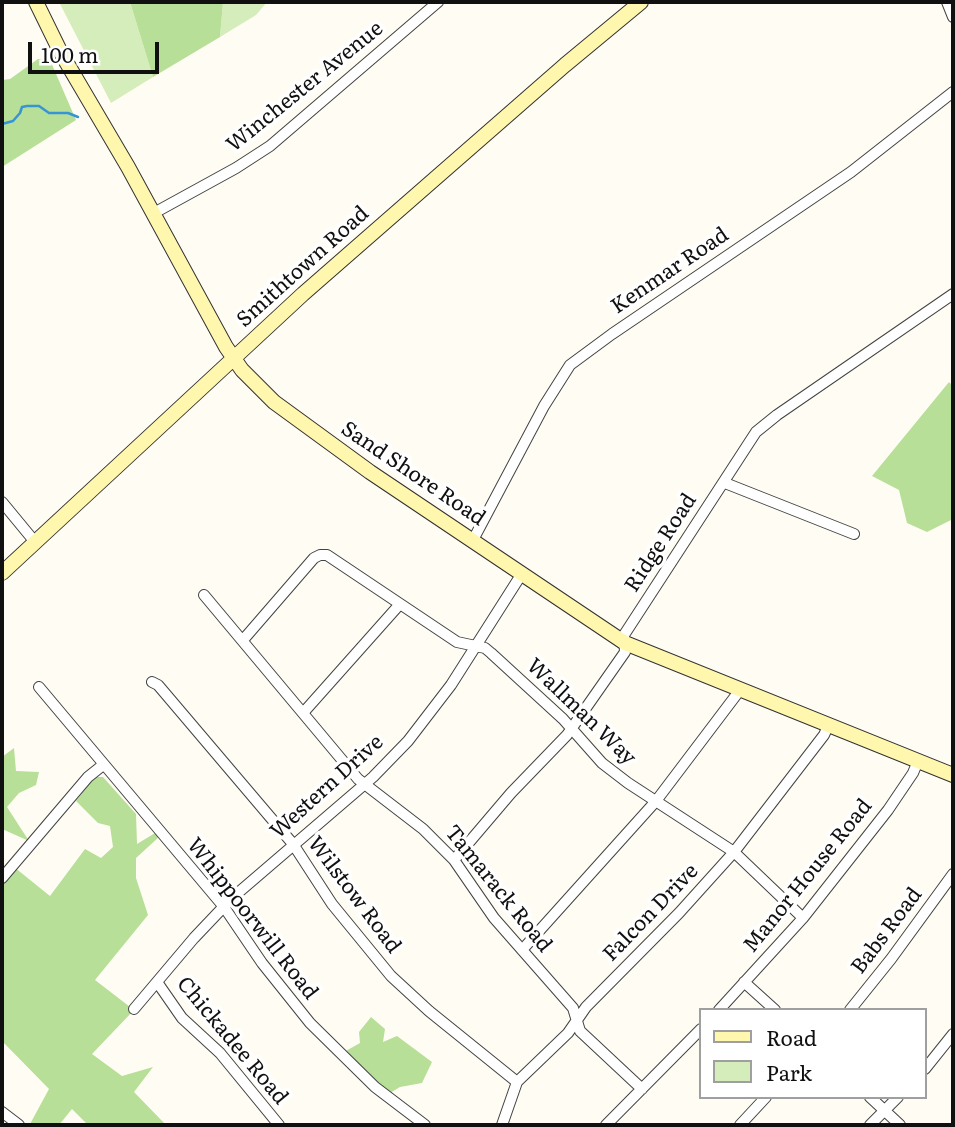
<!DOCTYPE html>
<html>
<head>
<meta charset="utf-8">
<style>
	body { margin:0 }
	#map { position:relative; width:955px; height:1127px; overflow:hidden; background:#fffdf3; font-family:Literata,serif }
	canvas { display:block }
	.frame { position:absolute; inset:0; border:4px solid #101010; pointer-events:none }
	.legend { position:absolute; left:699px; top:1008px; width:228px; height:91px; box-sizing:border-box; background:#fff; border:2px solid #9f9f9f; margin:0; padding:9px 12px; list-style:none; font-size:21px; color:#101010 }
	.legend li { display:flex; align-items:center; gap:14px; height:35px }
	.legend b { width:35px; border:2px solid #9f9f9f }
	.scale { position:absolute; left:28px; top:42px; width:131px; height:32px; box-sizing:border-box; border:4px solid #101010; border-top:0; padding-left:9px; font-size:21px; line-height:24px; white-space:nowrap; color:#101010; -webkit-text-stroke:5px #fff; paint-order:stroke }
</style>
</head>
<body>
<div id="map">
<canvas width="955" height="1127"></canvas>
<div class="frame"></div>
<ul class="legend">
<li><b style="height:9px;background:#fff7ae"></b>Road</li>
<li><b style="height:19px;background:#d4edba"></b>Park</li>
</ul>
<div class="scale">100 m</div>
</div>
<script>
const ctx = document.querySelector('canvas').getContext('2d');
ctx.lineJoin = 'round';
function fill(path, color) { ctx.fillStyle = color; ctx.fill(path, 'evenodd'); }
const shape = rows => new Path2D(rows.map(r => 'M' + r).join(''));
function strokePath(path, color, width, dash) { ctx.strokeStyle = color; ctx.lineWidth = width; ctx.lineCap = dash ? 'butt' : 'round'; ctx.setLineDash(dash || []); ctx.stroke(path); }
function label(font, color, halo, rows, align = 'center') {
  ctx.font = font + ' Literata,serif'; ctx.lineWidth = 7; ctx.setLineDash([]); ctx.textBaseline = 'middle'; ctx.strokeStyle = halo; ctx.fillStyle = color; for (const [text, x, y, turn = 0] of rows) {
    ctx.save(); ctx.translate(x, y); ctx.rotate((+turn || 0) * Math.PI / 180); ctx.textAlign = isNaN(turn) ? turn : align; if (halo) ctx.strokeText(text, 0, 0); ctx.fillText(text, 0, 0); ctx.restore();
  }
}
const green = shape([
	[59,2,130,2,153,77,111,103],
	[223,2,267,2,256,15,220,37]
]);
const forest = shape([
	[130,2,223,2,220,37,153,77],
	[38,59,50,60,76,120,2,167,2,80,10,79],
	[949,382,953,386,953,519,927,532,907,523,899,490,872,476],
	[14,748,16,771,39,772,36,785,19,793,7,807,29,841,2,829,2,757],
	[95,777,103,777,136,814,137,844,155,833,159,837,136,858,136,878,148,915,95,980,134,1010,92,1054,122,1076,153,1067,134,1092,166,1125,88,1125,72,1109,59,1125,32,1125,30,1124,49,1089,2,1041,2,883,14,867,50,896,85,849,101,858,113,847,110,826,98,823,76,801],
	[371,1017,385,1029,383,1042,397,1036,432,1062,422,1083,400,1087,390,1093,344,1052,360,1043,359,1032]
]);
const stream = shape([
	[2,124,13,121,20,113,22,107,27,106,39,106,49,113,68,113,78,117]
]);
const street = shape([
	[947,2,953,17],
	[154,213,236,168,270,146,438,2],
	[725,483,854,534],
	[2,502,35,542],
	[473,540,544,406,570,365,612,334,851,172,953,92],
	[204,595,358,779,423,829,454,860,494,918,573,1008,580,1031,642,1089],
	[243,640,314,558,320,555,327,555,457,642,485,648,491,653,563,719,602,763,628,783,734,852,803,918],
	[152,682,158,685,293,844,332,904,391,976,429,1011,517,1082],
	[39,687,224,907,262,963,310,1023,375,1087,425,1125],
	[303,713,400,604],
	[454,860,511,793,567,735,625,652,624,635,756,432,777,415,953,294],
	[2,878,88,777,103,765],
	[522,950,656,801,740,690],
	[157,982,182,1018,220,1053,279,1125],
	[744,982,775,1010],
	[134,1009,194,938,232,898,373,777,408,741,451,685,521,575],
	[719,1010,803,918,888,810,913,773,918,761],
	[850,1010,891,959,953,874],
	[925,1069,953,1034],
	[870,1097,900,1125],
	[2,1112,19,1125],
	[502,1125,517,1082,568,1033,586,1007,679,913,734,852,824,735,829,724],
	[606,1125,701,1029],
	[740,1125,766,1097],
	[870,1125,898,1097]
]);
const secondary = shape([
	[36,2,61,53,128,167,226,347,242,370,274,402,370,472,625,643,953,775],
	[2,573,303,294,565,65,641,2]
]);
const streetNames = [
	["Winchester Avenue",305,87,-39],
	["Smithtown Road",303,267,-42],
	["Kenmar Road",670,271,-34],
	["Sand Shore Road",413,474,34],
	["Ridge Road",661,543,-57],
	["Wallman Way",581,712,44],
	["Western Drive",327,787,-42],
	["Manor House Road",808,876,-51],
	["Tamarack Road",498,889,51],
	["Wilstow Road",354,895,53],
	["Falcon Drive",651,913,-46],
	["Whippoorwill Road",252,919,52],
	["Babs Road",887,931,-53],
	["Chickadee Road",232,1041,50]
];
fill(green, '#d4edba');
fill(forest, '#b7df98');
strokePath(stream, '#3795d5', 2.5);
strokePath(street, '#434343', 12);
strokePath(secondary, '#323232', 16);
strokePath(street, '#fff', 10);
strokePath(secondary, '#fff7ae', 14);
label('21px', '#101010', '#fff', streetNames);
</script>
</body>
</html>
